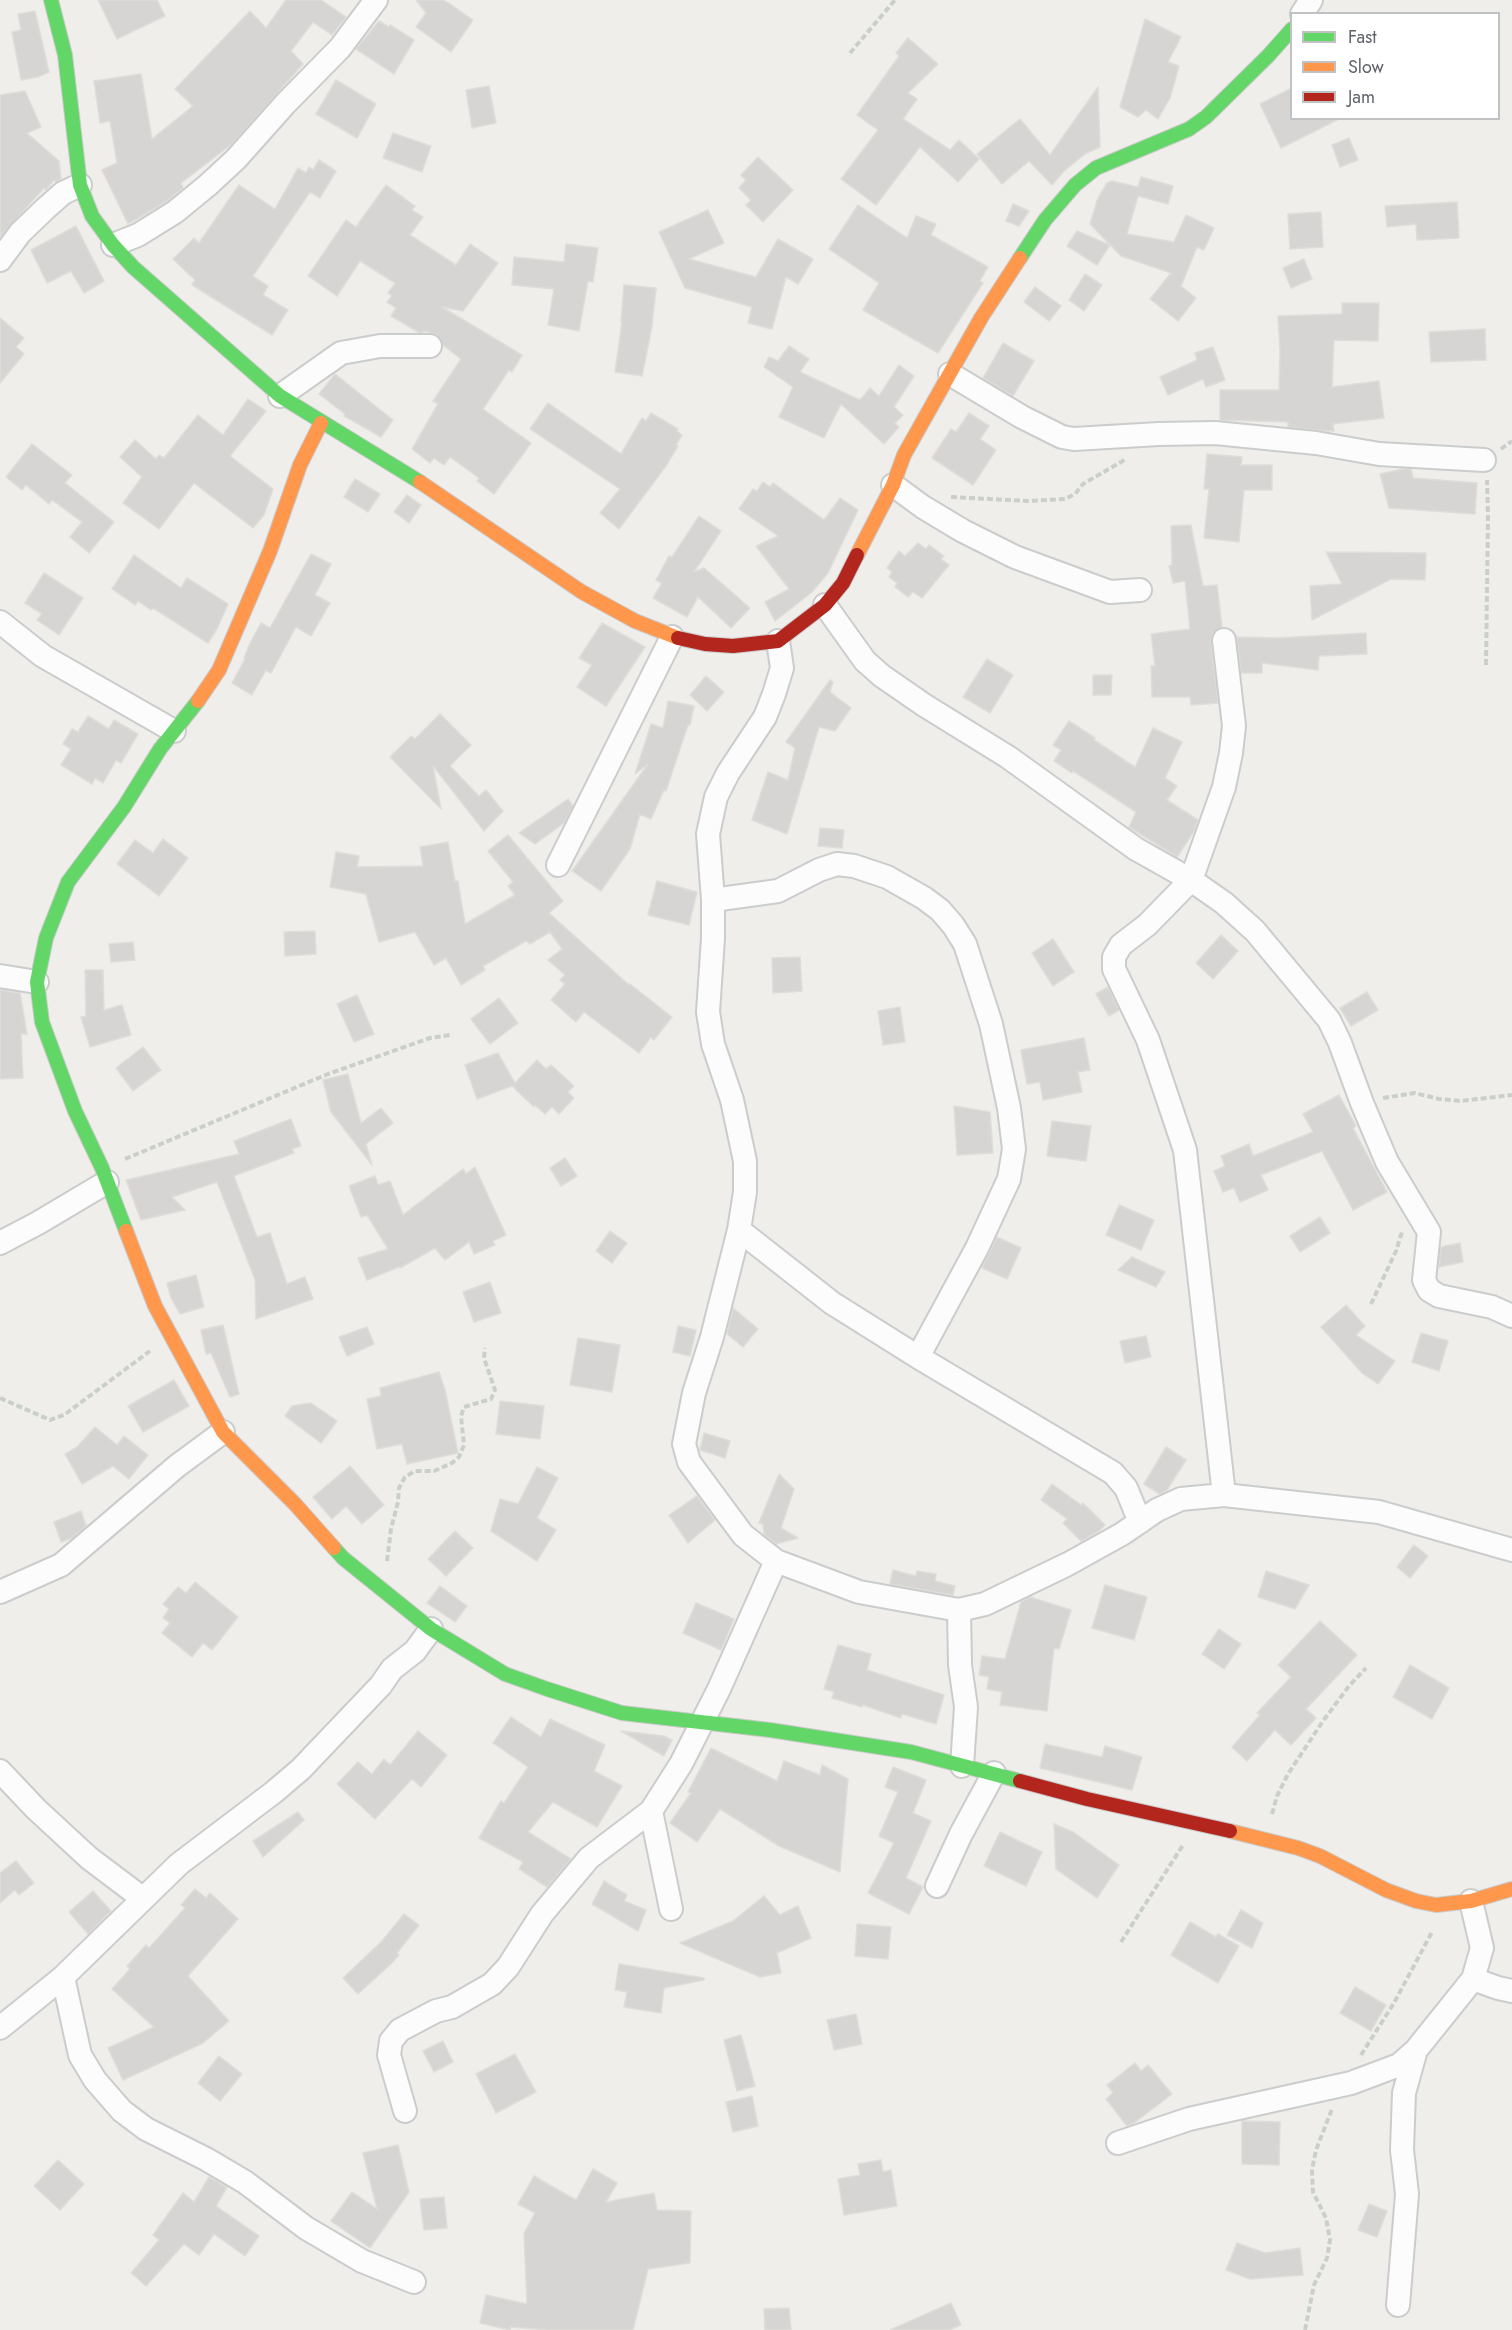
<!DOCTYPE html>
<html>
<head>
<meta charset="utf-8">
<style>
	body { margin:0 }
	#map { position:relative; width:1512px; height:2330px; overflow:hidden; background:#efeeea; font-family:Jost,sans-serif }
	canvas { display:block }
	.legend { position:absolute; left:1290px; top:12px; width:210px; height:108px; box-sizing:border-box; background:#fff; border:2px solid #bfc1c3; margin:0; padding:8px 10px; list-style:none; font-size:18px; color:#5f6368 }
	.legend li { display:flex; align-items:center; gap:12px; height:30px }
	.legend b { width:30px; border:2px solid #bfc1c3 }
</style>
</head>
<body>
<div id="map">
<canvas width="1512" height="2330"></canvas>
<ul class="legend">
<li><b style="height:8px;background:#63d668"></b>Fast</li>
<li><b style="height:8px;background:#ff974d"></b>Slow</li>
<li><b style="height:8px;background:#b3261e"></b>Jam</li>
</ul>
</div>
<script>
const ctx = document.querySelector('canvas').getContext('2d');
ctx.lineJoin = 'round';
function fill(path, color) { ctx.fillStyle = color; ctx.fill(path, 'evenodd'); }
const shape = rows => new Path2D(rows.map(r => 'M' + r).join(''));
function strokePath(path, color, width, dash) { ctx.strokeStyle = color; ctx.lineWidth = width; ctx.lineCap = dash ? 'butt' : 'round'; ctx.setLineDash(dash || []); ctx.stroke(path); }
const building = shape([
	[98,0,157,0,165,16,117,39,98,0],
	[286,0,321,0,346,17,332,35,313,22,291,51,303,64,232,144,181,183,183,188,167,201,128,224,102,170,117,163,110,121,100,123,94,81,141,74,152,139,193,106,175,89,228,34,250,11,266,28,286,0],
	[416,0,444,0,473,20,451,52,416,27,426,13,416,0],
	[35,11,49,72,38,77,21,80,12,32,21,30,18,14,35,11],
	[1145,19,1181,37,1168,62,1179,66,1170,98,1158,119,1146,110,1138,117,1120,107,1145,19],
	[379,21,389,27,390,25,414,40,394,74,356,49,379,21],
	[908,38,938,64,908,93,917,99,903,119,950,150,959,140,979,159,958,182,920,147,876,205,841,179,878,130,857,115,899,56,896,53,908,38],
	[336,80,376,104,357,138,316,114,336,80],
	[489,86,496,123,472,128,466,90,489,86],
	[1098,87,1100,147,1085,154,1064,171,1052,185,1029,161,1002,184,977,154,1020,119,1050,155,1098,87],
	[1292,88,1292,118,1341,118,1281,148,1260,104,1292,88],
	[25,91,41,127,27,133,59,161,61,179,56,182,54,180,46,190,44,188,0,237,0,95,25,91],
	[393,133,431,146,422,172,383,158,393,133],
	[1349,138,1358,160,1340,167,1332,145,1349,138],
	[758,157,793,190,763,222,746,205,751,200,739,188,746,180,741,175,758,157],
	[319,160,336,171,320,198,310,192,253,276,268,286,263,295,288,310,272,335,192,285,195,280,173,259,194,238,199,243,239,185,275,209,298,168,306,173,309,167,313,170,319,160],
	[1141,177,1173,186,1168,204,1138,196,1127,234,1174,242,1186,215,1214,228,1204,250,1197,247,1181,286,1196,298,1178,321,1150,299,1171,273,1121,256,1090,224,1098,198,1107,183,1112,181,1138,187,1141,177],
	[386,185,415,206,412,210,423,217,410,235,456,265,470,244,498,263,463,311,442,307,522,355,512,372,509,370,483,409,531,443,494,494,477,481,479,478,450,457,444,465,434,458,430,463,412,449,438,404,433,401,461,359,443,345,437,335,426,331,420,333,391,316,396,308,387,302,392,296,388,293,395,283,360,261,337,296,308,276,346,220,356,227,386,185],
	[1457,202,1459,238,1417,240,1416,224,1387,227,1385,206,1457,202],
	[1013,204,1029,211,1019,226,1006,221,1013,204],
	[858,205,907,238,916,216,936,224,931,235,988,267,980,281,983,283,938,353,863,310,879,283,829,249,858,205],
	[708,210,724,243,689,259,756,277,778,239,813,259,798,284,786,277,772,329,748,323,752,307,685,288,659,232,708,210],
	[1321,212,1323,247,1290,249,1288,214,1321,212],
	[76,226,104,281,84,293,71,271,47,283,31,250,76,226],
	[1077,231,1110,245,1097,265,1067,246,1077,231],
	[566,244,598,248,593,282,588,281,579,331,548,325,554,289,512,285,514,257,564,262,566,244],
	[1304,259,1312,279,1291,288,1283,268,1304,259],
	[1085,274,1102,285,1084,311,1069,300,1085,274],
	[624,285,656,288,652,326,642,376,615,372,622,322,621,322,624,285],
	[1035,287,1061,306,1049,321,1024,302,1035,287],
	[1342,303,1379,303,1378,341,1334,340,1332,387,1379,381,1384,418,1333,424,1334,431,1327,431,1288,427,1288,422,1220,420,1220,390,1279,390,1280,351,1278,316,1342,314,1342,303],
	[0,318,24,338,16,347,24,354,0,383,0,318],
	[1485,329,1486,360,1431,362,1429,332,1485,329],
	[1003,343,1034,361,1013,396,983,378,1003,343],
	[789,346,809,359,800,372,860,400,870,388,879,396,899,365,914,376,894,407,903,415,895,423,899,427,884,444,841,404,824,438,779,417,793,387,764,367,769,357,778,361,789,346],
	[1213,347,1225,380,1206,387,1203,379,1168,395,1160,377,1197,360,1195,353,1213,347],
	[335,374,393,420,381,437,344,416,345,414,319,394,335,374],
	[248,399,266,411,230,456,273,489,264,515,253,528,194,483,159,529,123,503,142,477,120,457,135,440,156,459,159,455,164,458,198,415,223,435,248,399],
	[548,403,621,454,642,418,646,421,651,413,678,429,677,431,682,435,676,445,678,446,666,466,619,529,600,513,620,489,530,429,548,403],
	[969,413,989,426,980,439,996,450,973,485,932,458,951,429,956,432,969,413],
	[32,444,72,475,65,483,114,522,89,553,70,537,82,522,52,500,49,504,26,485,22,490,6,477,32,444],
	[1207,454,1242,457,1241,465,1272,465,1272,490,1244,490,1239,542,1204,538,1209,489,1204,489,1207,454],
	[1403,469,1411,469,1413,478,1477,483,1475,514,1389,508,1380,474,1403,469],
	[355,479,380,494,368,512,344,497,355,479],
	[763,482,770,487,773,483,824,520,840,498,858,510,828,573,812,592,775,621,765,602,789,589,756,546,778,536,739,509,753,489,757,491,763,482],
	[407,495,421,505,409,523,394,512,407,495],
	[699,516,721,531,694,572,704,568,750,608,731,628,698,597,687,617,653,598,662,583,656,580,669,556,672,557,699,516],
	[1191,525,1203,586,1217,585,1222,627,1212,634,1211,642,1218,703,1191,705,1190,697,1152,697,1151,666,1155,666,1151,634,1190,629,1185,581,1173,583,1169,566,1172,565,1171,526,1191,525],
	[918,543,926,549,929,545,944,556,941,559,949,565,922,598,913,592,908,597,895,587,897,583,889,577,892,572,887,568,899,551,905,556,918,543],
	[1326,552,1426,553,1425,580,1391,579,1312,620,1310,586,1342,584,1326,552],
	[311,554,331,564,315,595,330,603,311,636,296,627,271,673,266,670,252,695,232,683,245,659,244,658,251,641,261,623,270,628,311,554],
	[134,555,181,588,187,578,228,604,217,629,208,643,153,608,151,610,138,601,135,605,112,589,134,555],
	[44,573,83,598,59,635,37,620,42,614,25,603,44,573],
	[602,623,645,647,606,706,577,687,592,665,579,658,602,623],
	[1366,633,1367,654,1319,656,1318,670,1262,663,1262,673,1241,673,1237,637,1278,638,1366,633],
	[987,659,1013,675,990,713,963,697,987,659],
	[1093,675,1112,675,1111,695,1093,695,1093,675],
	[706,676,724,692,707,711,690,695,706,676],
	[830,680,833,682,830,692,851,708,835,731,819,727,787,834,752,820,768,772,788,780,795,748,786,742,830,680],
	[668,701,694,706,690,725,688,725,666,791,664,790,651,819,640,814,630,849,601,891,572,871,648,764,635,774,651,724,663,728,668,701],
	[440,714,471,745,450,766,479,796,486,790,503,811,484,831,433,766,441,809,390,757,411,736,415,739,440,714],
	[88,716,109,729,114,720,138,734,121,763,116,760,103,783,95,778,92,784,61,765,71,749,63,744,72,729,78,732,88,716],
	[1069,721,1095,738,1094,740,1135,767,1153,728,1182,742,1165,778,1177,786,1167,800,1198,820,1193,833,1177,857,1129,827,1136,812,1073,771,1072,773,1054,761,1061,750,1053,745,1069,721],
	[568,799,573,806,564,823,535,844,519,833,568,799],
	[820,828,844,830,842,848,818,846,820,828],
	[508,835,563,901,549,913,629,985,630,984,672,1017,654,1040,651,1037,639,1053,584,1012,576,1022,551,1000,565,984,560,980,565,975,548,960,562,949,550,932,530,944,526,941,483,966,485,970,461,985,446,958,434,965,415,932,379,942,366,894,330,887,336,852,359,856,357,867,423,866,420,847,448,842,455,881,458,881,465,924,515,895,508,886,513,882,488,851,508,835],
	[163,839,188,858,159,896,117,864,135,840,153,853,163,839],
	[657,881,697,892,689,925,648,915,657,881],
	[315,931,316,954,285,956,284,932,315,931],
	[1221,935,1238,951,1213,979,1196,963,1221,935],
	[1053,939,1074,972,1053,986,1032,953,1053,939],
	[133,942,135,960,111,962,109,944,133,942],
	[800,957,802,991,773,993,772,958,800,957],
	[85,970,103,970,104,1010,122,1005,131,1035,90,1047,81,1017,86,1016,85,970],
	[1108,987,1119,1010,1109,1016,1096,994,1108,987],
	[0,990,20,993,27,1034,21,1034,23,1078,0,1079,0,990],
	[1367,992,1378,1010,1351,1026,1340,1008,1367,992],
	[357,995,374,1034,354,1042,337,1004,357,995],
	[499,998,518,1023,490,1044,471,1019,499,998],
	[900,1007,905,1042,883,1045,878,1011,900,1007],
	[1084,1038,1090,1070,1078,1072,1082,1092,1043,1100,1040,1082,1027,1084,1021,1050,1084,1038],
	[143,1047,161,1070,133,1091,116,1068,143,1047],
	[498,1053,515,1083,537,1060,546,1069,551,1065,574,1086,568,1092,574,1098,559,1114,552,1107,545,1114,535,1105,534,1107,512,1086,477,1099,465,1065,498,1053],
	[348,1074,361,1123,381,1108,393,1123,366,1144,372,1165,331,1112,323,1080,348,1074],
	[1339,1095,1356,1126,1353,1128,1387,1192,1353,1210,1322,1151,1261,1175,1268,1190,1240,1202,1234,1188,1223,1192,1214,1171,1225,1166,1221,1156,1249,1144,1253,1156,1313,1132,1303,1114,1339,1095],
	[954,1106,990,1112,993,1153,957,1155,954,1106],
	[291,1119,301,1146,292,1149,294,1153,234,1176,257,1237,270,1233,287,1284,305,1277,313,1299,256,1319,255,1280,256,1282,217,1182,172,1197,185,1210,141,1220,126,1180,239,1154,234,1141,291,1119],
	[1052,1121,1091,1126,1086,1161,1047,1156,1052,1121],
	[565,1158,577,1176,561,1186,550,1168,565,1158],
	[475,1167,506,1235,493,1241,495,1245,474,1254,469,1242,445,1260,435,1248,400,1268,399,1267,367,1280,358,1258,388,1249,367,1215,361,1217,349,1186,375,1176,378,1185,390,1181,403,1215,463,1169,466,1174,475,1167],
	[1119,1205,1154,1220,1141,1250,1106,1235,1119,1205],
	[1320,1217,1330,1233,1300,1252,1290,1236,1320,1217],
	[610,1231,627,1243,612,1263,596,1251,610,1231],
	[997,1237,1021,1248,1007,1279,982,1268,997,1237],
	[1460,1243,1463,1262,1439,1267,1441,1247,1460,1243],
	[1132,1257,1165,1272,1156,1287,1118,1270,1132,1257],
	[196,1275,204,1307,180,1314,171,1298,167,1283,196,1275],
	[490,1282,501,1313,474,1322,463,1292,490,1282],
	[1346,1305,1365,1326,1356,1335,1395,1361,1378,1384,1362,1373,1321,1327,1346,1305],
	[733,1308,758,1329,743,1347,727,1334,733,1308],
	[223,1325,239,1394,230,1397,211,1353,206,1354,201,1330,223,1325],
	[678,1326,696,1330,690,1356,673,1352,678,1326],
	[367,1327,374,1344,347,1356,339,1337,367,1327],
	[1421,1333,1448,1341,1439,1371,1412,1362,1421,1333],
	[1146,1336,1151,1357,1125,1363,1120,1341,1146,1336],
	[578,1338,620,1345,612,1392,570,1385,578,1338],
	[439,1372,445,1390,458,1453,407,1464,402,1444,377,1449,367,1399,381,1396,380,1388,439,1372],
	[174,1380,189,1406,143,1432,128,1406,174,1380],
	[500,1401,544,1406,540,1439,496,1434,500,1401],
	[311,1403,337,1421,321,1443,285,1416,292,1406,311,1403],
	[95,1427,117,1445,124,1436,148,1455,129,1479,113,1466,82,1484,65,1454,77,1447,95,1427],
	[704,1433,730,1441,725,1458,700,1450,704,1433],
	[1166,1447,1186,1460,1167,1490,1160,1494,1144,1484,1166,1447],
	[350,1466,384,1505,362,1524,346,1506,332,1519,313,1497,350,1466],
	[537,1467,558,1478,537,1518,556,1530,537,1561,491,1531,500,1499,518,1504,537,1467],
	[779,1474,794,1489,781,1528,798,1538,776,1544,764,1534,763,1524,759,1523,779,1474],
	[1052,1484,1081,1505,1083,1503,1105,1525,1099,1531,1081,1541,1063,1523,1067,1519,1041,1500,1052,1484],
	[697,1496,715,1520,688,1543,669,1515,697,1496],
	[81,1511,86,1526,72,1538,61,1542,54,1522,81,1511],
	[455,1531,473,1548,446,1576,428,1559,455,1531],
	[1414,1545,1428,1556,1410,1578,1397,1567,1414,1545],
	[893,1570,916,1576,917,1571,936,1574,935,1581,955,1586,953,1595,890,1584,893,1570],
	[1266,1571,1309,1585,1295,1609,1258,1597,1266,1571],
	[195,1582,238,1617,212,1650,203,1643,192,1657,162,1633,170,1623,163,1618,169,1609,163,1604,178,1587,186,1593,195,1582],
	[1105,1585,1147,1597,1134,1640,1092,1628,1105,1585],
	[440,1586,467,1606,455,1622,427,1603,440,1586],
	[1030,1597,1071,1610,1059,1649,1054,1648,1047,1711,1000,1705,1002,1692,987,1689,989,1677,979,1675,982,1656,1005,1659,1021,1602,1030,1597],
	[696,1603,734,1619,721,1650,683,1633,696,1603],
	[1320,1621,1357,1655,1306,1709,1316,1718,1291,1745,1275,1730,1247,1761,1232,1747,1260,1715,1257,1713,1291,1677,1278,1665,1320,1621],
	[1219,1629,1241,1644,1224,1669,1202,1654,1219,1629],
	[838,1645,871,1654,867,1670,944,1695,936,1724,902,1714,901,1718,863,1705,862,1707,832,1698,834,1692,824,1689,838,1645],
	[1410,1665,1449,1688,1432,1719,1393,1697,1410,1665],
	[511,1717,541,1737,550,1719,605,1745,594,1771,622,1786,597,1827,553,1802,528,1832,571,1859,547,1887,519,1869,523,1862,479,1838,501,1801,504,1803,528,1767,493,1743,511,1717],
	[418,1731,447,1755,421,1787,412,1779,375,1819,337,1784,358,1762,372,1774,384,1759,390,1765,418,1731],
	[621,1731,664,1736,672,1740,664,1756,621,1731],
	[1045,1744,1102,1757,1105,1746,1142,1757,1132,1790,1040,1768,1045,1744],
	[711,1748,777,1781,784,1761,820,1775,822,1765,848,1779,840,1872,779,1846,720,1809,697,1842,670,1823,691,1793,688,1792,711,1748],
	[893,1767,926,1780,913,1813,931,1821,906,1878,923,1887,909,1914,868,1893,894,1843,879,1836,898,1792,885,1787,893,1767],
	[298,1812,304,1820,263,1857,253,1841,298,1812],
	[1054,1824,1073,1832,1119,1865,1097,1898,1056,1869,1054,1824],
	[1000,1832,1042,1852,1026,1886,984,1866,1000,1832],
	[16,1861,34,1883,19,1895,15,1890,0,1903,0,1873,16,1861],
	[604,1881,627,1895,624,1901,646,1910,638,1931,592,1904,604,1881],
	[195,1889,206,1898,210,1893,238,1919,188,1976,229,2021,203,2043,123,2080,108,2048,154,2027,112,1989,130,1969,127,1966,146,1945,149,1948,185,1908,181,1905,195,1889],
	[93,1891,111,1911,88,1934,69,1912,93,1891],
	[764,1896,780,1915,798,1906,811,1938,777,1953,781,1973,760,1977,680,1943,733,1921,764,1896],
	[1241,1910,1263,1923,1252,1948,1227,1935,1241,1910],
	[404,1914,419,1925,397,1953,399,1955,393,1962,358,1994,343,1978,382,1941,404,1914],
	[1190,1922,1216,1937,1218,1934,1239,1946,1218,1983,1171,1955,1190,1922],
	[857,1924,891,1927,888,1959,855,1956,857,1924],
	[619,1964,704,1978,704,1980,664,1988,661,2013,624,2007,627,1992,615,1990,619,1964],
	[1355,1987,1386,2005,1371,2031,1340,2013,1355,1987],
	[856,2014,862,2044,834,2050,827,2020,856,2014],
	[741,2035,755,2086,737,2091,724,2040,741,2035],
	[443,2041,453,2062,434,2072,423,2051,443,2041],
	[515,2054,536,2092,496,2113,476,2074,515,2054],
	[219,2056,242,2074,220,2101,198,2083,219,2056],
	[1135,2063,1141,2071,1148,2065,1172,2094,1134,2123,1127,2126,1106,2099,1113,2093,1107,2085,1135,2063],
	[752,2096,758,2126,733,2132,726,2102,752,2096],
	[1242,2121,1280,2122,1279,2165,1242,2164,1242,2121],
	[398,2145,409,2192,370,2248,331,2221,352,2192,377,2209,363,2153,398,2145],
	[58,2160,84,2184,60,2210,34,2186,58,2160],
	[881,2160,883,2172,891,2170,897,2206,844,2215,838,2179,860,2175,858,2164,881,2160],
	[593,2169,617,2183,606,2202,654,2193,657,2210,691,2211,690,2263,648,2269,633,2330,548,2330,511,2327,510,2330,480,2323,486,2295,527,2304,524,2233,535,2213,518,2204,534,2176,576,2200,593,2169],
	[209,2177,227,2187,216,2206,259,2236,245,2256,214,2234,199,2255,184,2244,146,2286,131,2273,159,2240,153,2235,183,2193,194,2202,209,2177],
	[444,2197,447,2228,424,2230,420,2199,444,2197],
	[1369,2204,1387,2211,1377,2237,1358,2230,1369,2204],
	[1237,2243,1265,2253,1300,2248,1303,2275,1250,2279,1226,2270,1237,2243],
	[951,2303,961,2325,949,2330,890,2330,951,2303],
	[789,2308,791,2330,765,2330,764,2309,789,2308]
]);
const path = shape([
	[850,53,895,0],
	[1501,449,1512,441],
	[951,497,1028,501,1065,499,1075,494,1083,484,1126,459],
	[1486,665,1488,516,1487,480],
	[1383,1098,1415,1093,1439,1099,1461,1101,1512,1095],
	[125,1159,328,1074,430,1038,450,1035],
	[1371,1304,1396,1251,1402,1232],
	[0,1398,50,1420,64,1415,150,1351],
	[387,1561,391,1529,398,1502,399,1488,405,1477,415,1471,434,1471,452,1463,459,1457,464,1445,461,1416,464,1407,491,1399,495,1390,484,1358,485,1348],
	[1272,1814,1277,1796,1288,1774,1323,1721,1349,1686,1366,1668],
	[1121,1942,1183,1845],
	[1361,2055,1394,2003,1432,1932],
	[1305,2330,1314,2285,1327,2258,1330,2240,1326,2218,1313,2192,1312,2170,1316,2150,1332,2109]
]);
const street = shape([
	[1302,14,1311,0],
	[113,245,138,235,175,212,208,185,236,159,285,104,340,48,376,0],
	[0,260,20,233,46,208,63,193,80,185],
	[950,374,1022,417,1062,437,1074,439,1159,434,1215,433,1316,443,1379,454,1484,460],
	[280,396,341,353,380,346,430,346],
	[893,485,923,507,963,531,1015,557,1110,592,1140,590],
	[825,605,865,661,882,676,924,705,1008,757,1136,849,1191,880,1224,903,1255,931,1329,1020,1340,1043,1362,1103,1387,1162,1429,1232,1424,1280,1429,1290,1439,1296,1492,1307,1512,1316],
	[0,622,43,656,174,731],
	[778,641,782,668,774,694,765,717,728,773,716,797,708,834,713,900,713,938,708,1012,713,1044,732,1100,745,1161,745,1192,739,1230,712,1337,694,1393,684,1444,689,1462,743,1535,776,1561,859,1592,959,1610,985,1604,1068,1564,1122,1534,1157,1510,1181,1499,1224,1495,1379,1512,1512,1550],
	[558,865,672,637],
	[713,900,778,891,819,870,837,864,854,866,887,877,924,898,940,910,953,925,965,944,991,1024,1009,1108,1014,1149,1009,1179,977,1248,918,1357],
	[0,976,37,982],
	[739,1230,832,1303,918,1357,1113,1473,1126,1488,1140,1522],
	[0,1243,38,1223,107,1182],
	[1224,1495,1185,1150,1148,1040,1114,969,1114,957,1121,945,1147,925,1191,880,1224,787,1231,753,1234,726,1224,640],
	[0,1592,61,1565,177,1466,223,1432],
	[959,1610,960,1665,966,1707,962,1766],
	[0,1771,36,1809,89,1858,142,1898],
	[651,1811,671,1909],
	[937,1886,961,1834,994,1773],
	[63,1977,80,2055,95,2080,122,2111,146,2129,206,2159,245,2182,306,2228,362,2261,414,2282],
	[1473,1979,1498,1988,1512,1991],
	[0,2028,63,1977,179,1864,274,1792,301,1769,381,1685,392,1669,415,1651,431,1629],
	[405,2111,389,2055,391,2041,400,2030,436,2011,452,2007,492,1984,508,1967,542,1914,589,1858,651,1811,681,1764,719,1689,776,1561],
	[1118,2143,1189,2119,1351,2083,1399,2065,1416,2050,1473,1979,1482,1948,1471,1901],
	[1398,2305,1407,2194,1402,2150,1404,2093,1416,2050]
]);
const fast = shape([
	[51,0,65,55,80,185,92,216,113,245,133,267,280,396,420,482],
	[1020,258,1045,220,1075,185,1096,168,1189,129,1206,117,1268,56,1292,29],
	[126,1231,102,1168,75,1111,42,1022,37,982,46,938,68,882,124,807,160,749,198,701],
	[334,1548,343,1558,431,1629,505,1674,547,1689,622,1713,770,1730,911,1752,1020,1781]
]);
const slow = shape([
	[420,482,582,592,635,621,678,638],
	[857,555,893,485,904,455,981,318,1020,258],
	[198,701,219,670,270,551,300,465,321,423],
	[126,1231,155,1306,223,1432,295,1504,334,1548],
	[1230,1831,1298,1848,1320,1856,1386,1890,1416,1901,1436,1905,1471,1901,1512,1889]
]);
const jam = shape([
	[678,638,705,644,733,646,778,641,825,605,843,583,857,555],
	[1020,1781,1087,1799,1230,1831]
]);
fill(building, '#d6d5d3');
strokePath(building, '#deddd9', 1.5);
strokePath(street, '#cbcccc', 26);
strokePath(fast, '#cacacb', 16);
strokePath(slow, '#cacacb', 16);
strokePath(jam, '#cacacb', 16);
strokePath(path, '#cacfcc', 4, [6, 3]);
strokePath(street, '#fdfcfc', 22);
strokePath(fast, '#63d668', 14);
strokePath(slow, '#ff974d', 14);
strokePath(jam, '#b3261e', 14);
</script>
</body>
</html>
